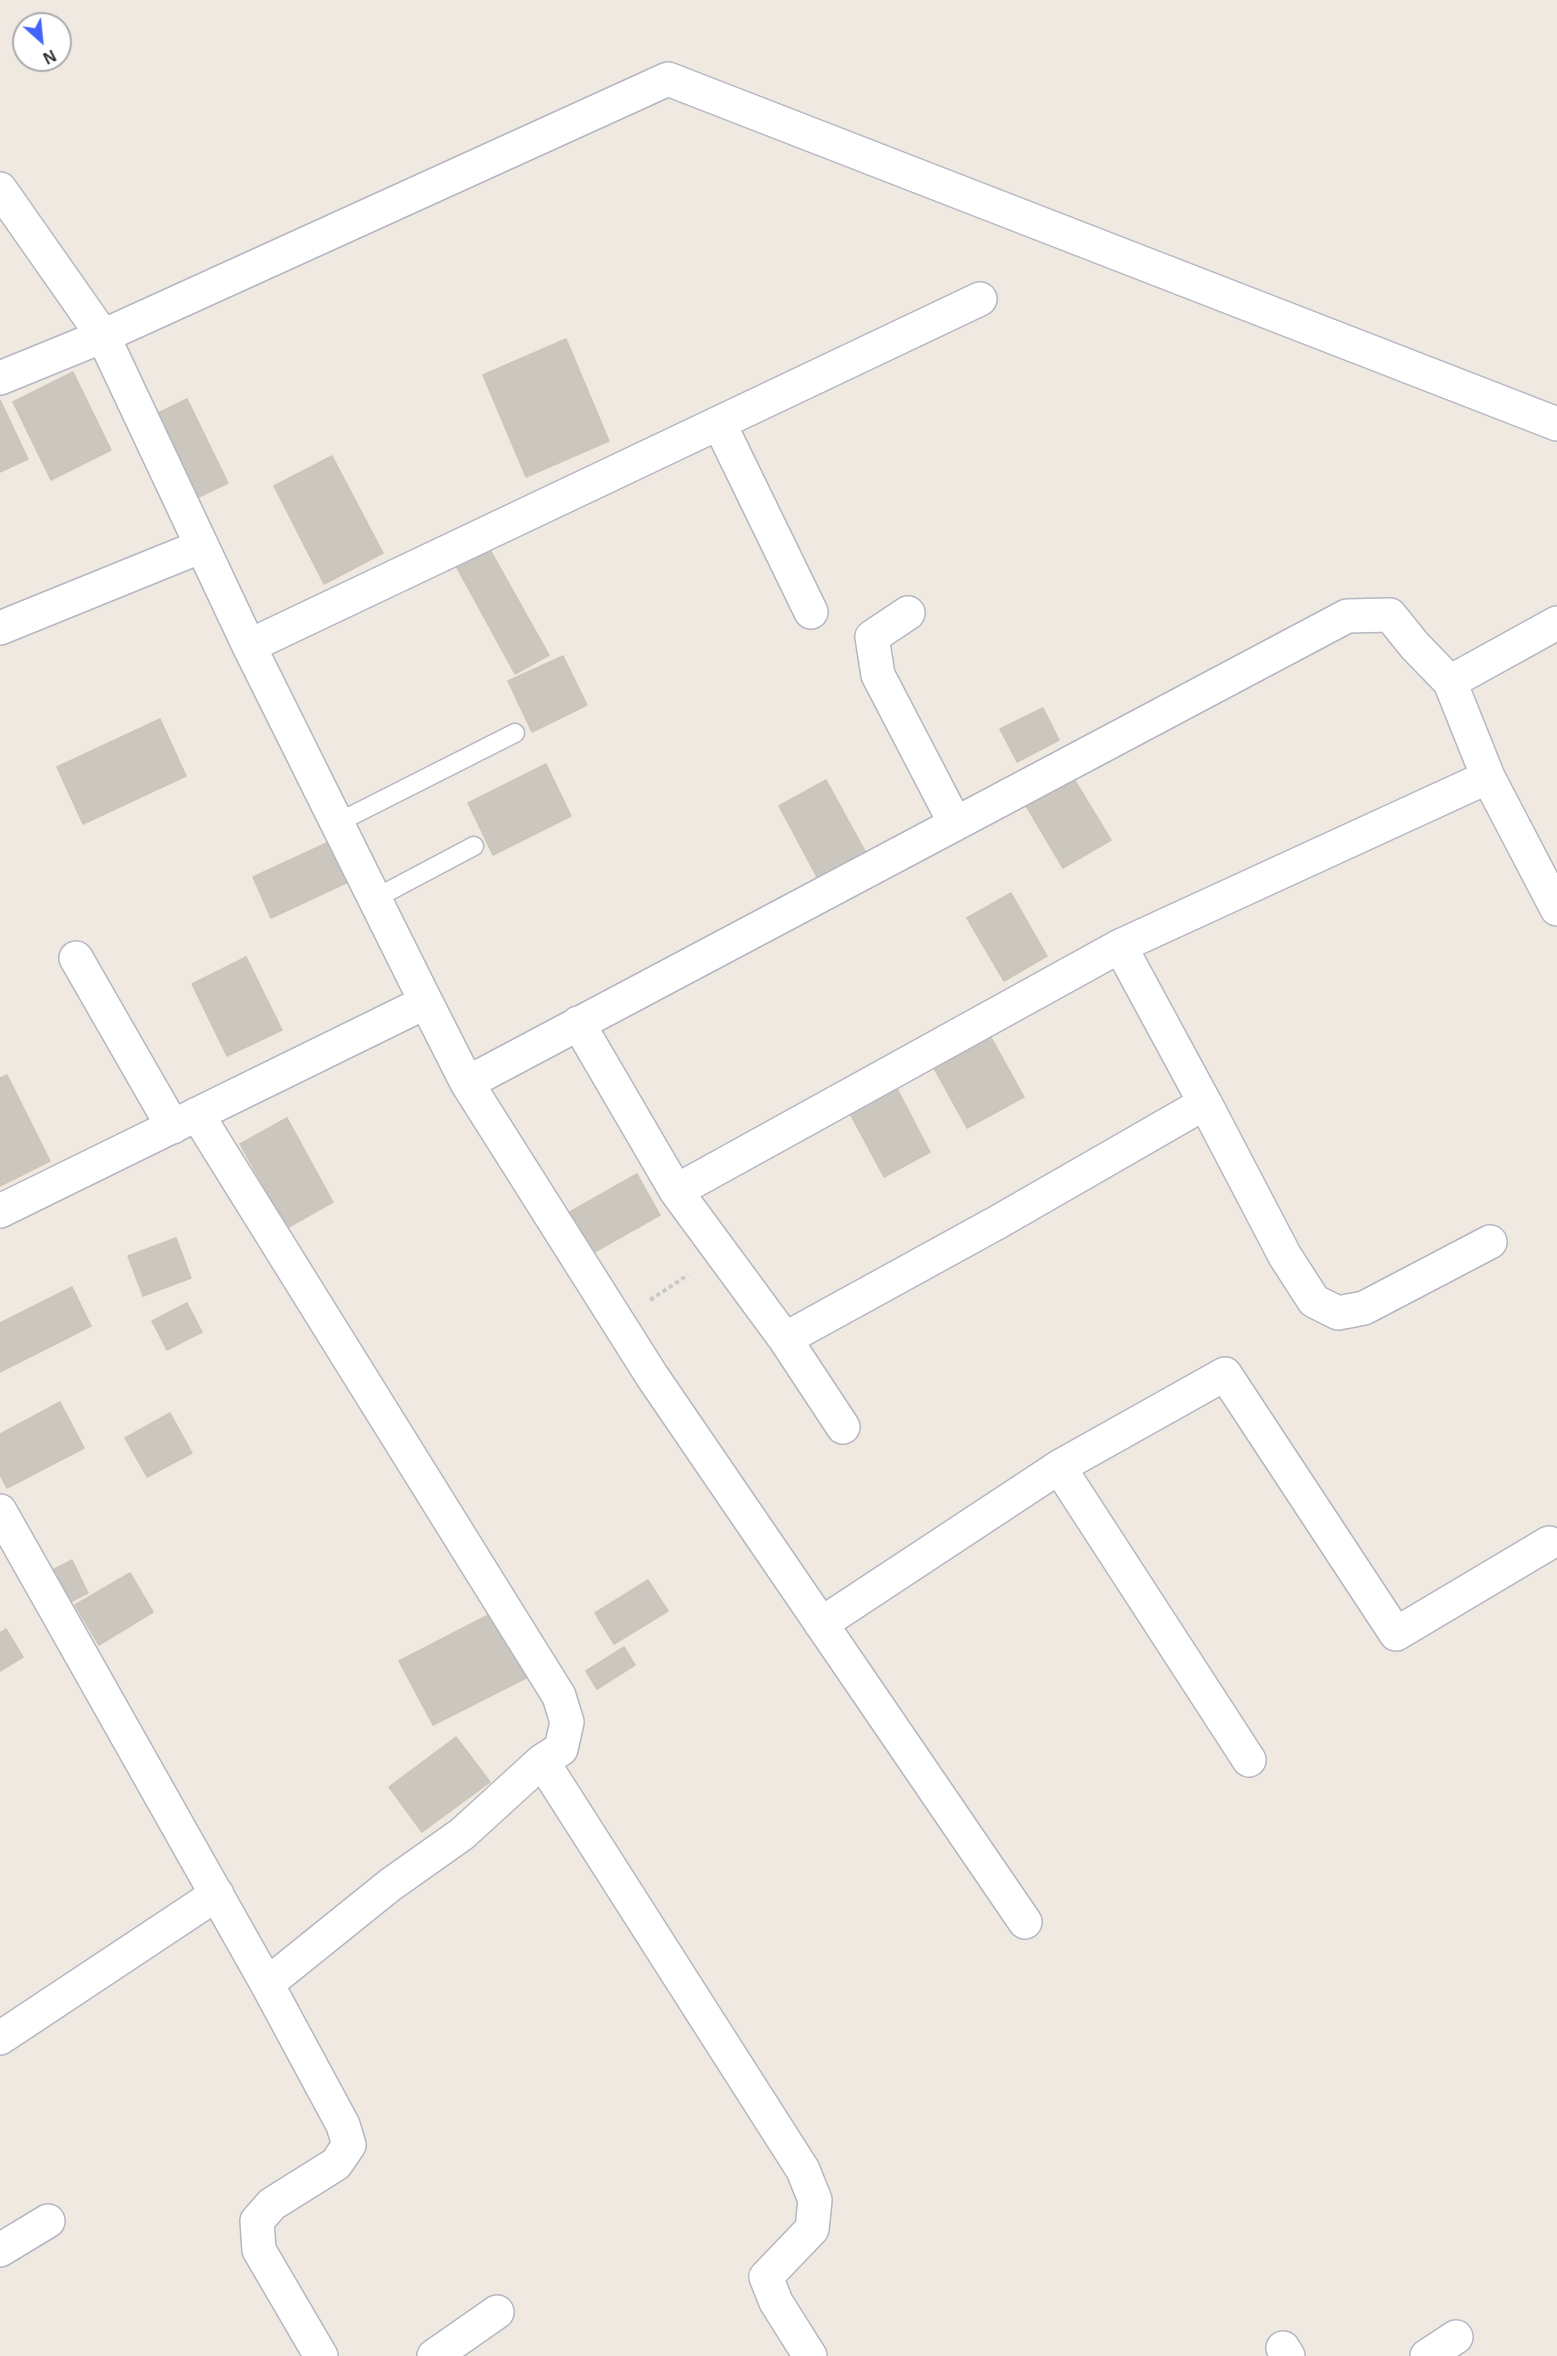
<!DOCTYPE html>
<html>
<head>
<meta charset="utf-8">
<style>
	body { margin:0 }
	#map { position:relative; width:1557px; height:2356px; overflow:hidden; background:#efe9e1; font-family:Arial,sans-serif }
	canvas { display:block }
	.north { position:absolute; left:12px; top:12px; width:60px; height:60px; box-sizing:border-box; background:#fff; border:2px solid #ababab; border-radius:50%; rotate:153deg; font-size:16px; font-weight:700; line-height:24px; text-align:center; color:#2e2e2e }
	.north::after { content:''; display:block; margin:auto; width:21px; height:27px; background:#4264fb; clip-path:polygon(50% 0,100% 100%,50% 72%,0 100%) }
</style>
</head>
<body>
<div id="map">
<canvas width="1557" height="2356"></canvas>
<div class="north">N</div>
</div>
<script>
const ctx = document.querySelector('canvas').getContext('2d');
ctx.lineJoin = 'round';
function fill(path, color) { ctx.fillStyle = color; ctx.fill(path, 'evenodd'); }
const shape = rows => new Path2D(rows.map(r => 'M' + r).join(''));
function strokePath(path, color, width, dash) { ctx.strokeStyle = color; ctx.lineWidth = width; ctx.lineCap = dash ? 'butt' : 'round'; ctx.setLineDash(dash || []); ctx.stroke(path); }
const building = shape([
	[566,339,609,441,526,477,483,375,566,339],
	[73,372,111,450,51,480,13,402,73,372],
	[187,399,228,483,188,502,148,418,187,399],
	[0,400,28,459,0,472,0,400],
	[332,456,383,553,324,584,274,486,332,456],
	[489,548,549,655,515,674,456,566,489,548],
	[563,656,587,705,532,732,508,681,563,656],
	[1043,708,1059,740,1017,762,1000,729,1043,708],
	[160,719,186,776,83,824,57,767,160,719],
	[546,764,571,816,493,855,468,803,546,764],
	[1072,776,1111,840,1063,868,1025,804,1072,776],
	[826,780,866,853,818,879,779,806,826,780],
	[329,842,348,882,271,918,253,877,329,842],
	[1011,893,1047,956,1004,981,967,918,1011,893],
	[246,957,282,1030,227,1056,192,984,246,957],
	[987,1030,1024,1097,967,1128,930,1061,987,1030],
	[7,1075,50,1161,0,1186,0,1078,7,1075],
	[894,1083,930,1152,884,1177,847,1108,894,1083],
	[287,1118,333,1202,287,1228,240,1144,287,1118],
	[637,1174,660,1215,591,1254,568,1213,637,1174],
	[176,1238,191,1278,143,1296,128,1256,176,1238],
	[72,1287,91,1326,0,1372,0,1323,72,1287],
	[187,1303,202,1332,167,1350,152,1321,187,1303],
	[60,1402,84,1448,7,1488,0,1475,0,1434,60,1402],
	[170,1413,192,1453,147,1477,125,1438,170,1413],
	[72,1560,88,1593,66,1604,49,1572,72,1560],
	[130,1573,153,1612,99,1645,75,1605,130,1573],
	[648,1580,668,1611,614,1644,595,1613,648,1580],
	[498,1610,532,1675,433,1725,399,1661,498,1610],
	[6,1629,23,1657,0,1671,0,1633,6,1629],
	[624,1647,635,1665,597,1689,586,1671,624,1647],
	[456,1737,490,1782,422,1832,389,1787,456,1737]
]);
const path = shape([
	[650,1300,688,1275]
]);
const service = shape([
	[337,823,515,733],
	[374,899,474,846]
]);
const minor = shape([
	[0,189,103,336,249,646,426,1002,0,1211],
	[0,378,103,336,668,79,1557,424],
	[719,423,811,612],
	[908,613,872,637,878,675,955,823],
	[0,628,202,546],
	[249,646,980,299],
	[1450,682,1557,623],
	[76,958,173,1127],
	[426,1002,467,1083,652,1376,1025,1922],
	[578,1023,676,1191,1120,946,1488,777],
	[467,1083,1347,616,1390,615,1415,646,1450,682,1488,777,1557,909],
	[1205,1103,1285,1256,1314,1301,1338,1313,1364,1308,1490,1242],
	[197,1114,559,1696,567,1722,561,1749,542,1761,803,2170,815,2200,812,2229,766,2277,776,2302,810,2356],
	[676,1191,785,1339,998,1222,1205,1103,1120,946],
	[785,1339,843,1427],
	[1059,1467,1249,1760],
	[0,1511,267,1984,343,2125,349,2145,336,2164,272,2204,257,2221,259,2250,321,2356],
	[821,1624,1059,1467,1225,1374,1396,1634,1549,1543],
	[267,1984,390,1885,462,1834,542,1761],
	[0,2038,217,1894],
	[0,2250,48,2221],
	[1283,2348,1288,2356],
	[434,2356,497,2312],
	[1427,2356,1456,2337]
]);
fill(building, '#cbc7bf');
strokePath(building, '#cbc5ba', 1.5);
strokePath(service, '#b4b7c1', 21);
strokePath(minor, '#b4b7c1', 36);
strokePath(path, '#c9c9c9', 4, [4.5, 3]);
strokePath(service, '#fff', 18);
strokePath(minor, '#fff', 33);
</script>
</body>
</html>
